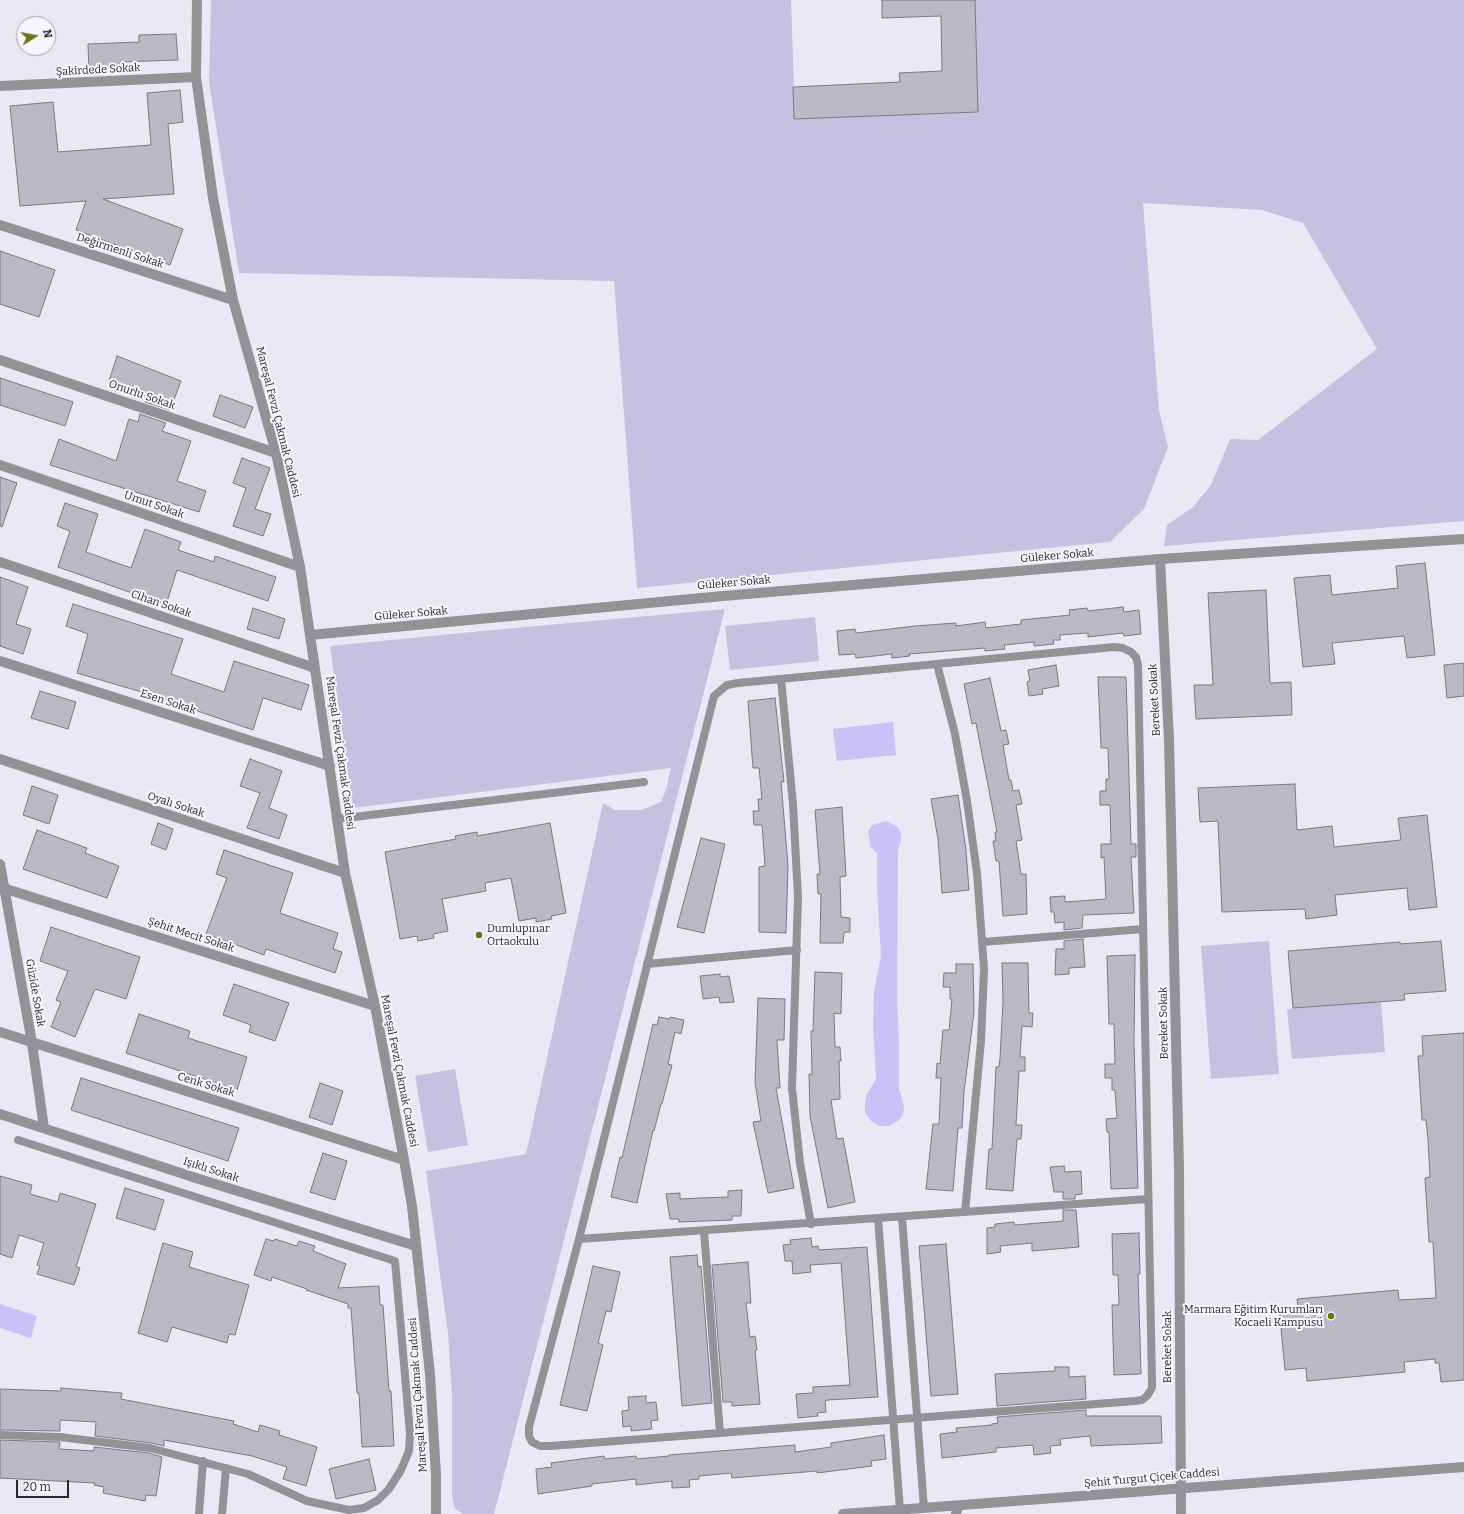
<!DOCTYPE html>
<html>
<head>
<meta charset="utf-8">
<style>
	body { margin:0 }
	#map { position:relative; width:1464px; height:1514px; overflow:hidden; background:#eae8f5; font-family:Bitter,serif }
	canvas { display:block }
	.north { position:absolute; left:16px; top:16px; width:40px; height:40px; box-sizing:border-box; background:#f7f6fe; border:1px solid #a5a4ab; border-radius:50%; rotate:79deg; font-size:11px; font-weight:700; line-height:16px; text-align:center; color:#2a292e }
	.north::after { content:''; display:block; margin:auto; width:14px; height:18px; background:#6e7218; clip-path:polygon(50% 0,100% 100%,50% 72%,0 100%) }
	.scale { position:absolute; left:16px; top:1480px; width:53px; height:18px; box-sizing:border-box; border:2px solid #2a292e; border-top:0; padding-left:5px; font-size:12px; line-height:14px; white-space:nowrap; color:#2a292e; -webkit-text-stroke:3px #f7f6fe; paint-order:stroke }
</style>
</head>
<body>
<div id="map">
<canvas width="1464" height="1514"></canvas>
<div class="north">N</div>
<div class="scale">20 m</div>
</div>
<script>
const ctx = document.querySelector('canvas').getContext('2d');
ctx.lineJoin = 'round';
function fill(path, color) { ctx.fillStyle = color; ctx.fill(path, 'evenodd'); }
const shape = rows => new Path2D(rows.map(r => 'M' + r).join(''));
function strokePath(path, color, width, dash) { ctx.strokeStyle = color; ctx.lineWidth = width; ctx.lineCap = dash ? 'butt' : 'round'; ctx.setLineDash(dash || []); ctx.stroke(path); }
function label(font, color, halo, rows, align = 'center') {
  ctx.font = font + ' Bitter,serif'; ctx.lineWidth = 4; ctx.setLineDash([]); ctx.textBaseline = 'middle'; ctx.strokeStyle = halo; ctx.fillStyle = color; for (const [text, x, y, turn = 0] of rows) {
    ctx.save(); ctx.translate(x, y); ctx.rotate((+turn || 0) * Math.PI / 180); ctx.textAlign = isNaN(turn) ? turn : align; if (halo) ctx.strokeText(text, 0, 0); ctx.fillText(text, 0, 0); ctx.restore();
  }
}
const green = shape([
	[211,0,791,0,795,119,978,112,975,0,1464,0,1464,521,1164,546,1167,525,1193,507,1211,485,1230,439,1258,440,1377,349,1303,223,1262,210,1143,203,1159,410,1168,447,1144,509,1110,542,637,588,614,281,239,273,209,82],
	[725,609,494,1514,463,1514,455,1509,452,1496,452,1396,448,1333,426,1171,526,1154,603,803,615,810,641,810,661,802,666,790,671,768,353,808,330,646,503,629],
	[815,617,819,661,730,670,725,626],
	[1269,941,1279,1074,1211,1079,1201,946],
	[1381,1001,1385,1052,1292,1059,1287,1009],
	[455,1069,468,1145,428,1152,415,1076]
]);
const water = shape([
	[893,722,896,755,837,761,833,729],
	[886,821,898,827,901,834,901,840,898,849,897,1001,899,1039,899,1088,904,1106,903,1115,898,1121,889,1126,879,1126,871,1121,865,1113,865,1103,867,1094,876,1079,873,1024,874,992,881,956,877,889,877,853,871,848,868,832,872,825],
	[0,1304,37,1316,31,1338,0,1328]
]);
const building = shape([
	[882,0,975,0,978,112,794,119,793,87,900,82,899,73,942,71,941,16,882,18,882,0],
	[176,34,178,60,120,62,121,70,89,72,88,44,139,42,139,35,176,34],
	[180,90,183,122,168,124,174,194,103,199,183,229,170,265,76,230,86,201,20,206,10,106,53,102,58,152,151,145,147,93,180,90],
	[0,251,55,270,39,317,0,304,0,251],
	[117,356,181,381,170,410,145,402,147,397,108,384,117,356],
	[0,378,73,402,65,426,0,405,0,378],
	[220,395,253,407,245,428,213,416,220,395],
	[140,414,166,423,162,431,191,441,177,481,206,491,199,512,50,465,59,439,116,461,129,419,138,422,140,414],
	[242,458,270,468,255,509,271,514,263,536,233,526,246,488,233,483,242,458],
	[0,477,17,483,2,527,0,526,0,477],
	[65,503,98,514,86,552,131,568,145,529,181,542,178,550,214,562,215,556,276,577,268,601,177,570,166,605,58,567,70,531,57,526,65,503],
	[1425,563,1435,655,1407,658,1404,636,1332,643,1335,664,1303,667,1294,578,1330,575,1332,595,1398,588,1396,566,1425,563],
	[0,577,28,587,16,624,31,629,23,654,0,646,0,577],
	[1266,590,1270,683,1291,682,1292,715,1196,719,1194,685,1213,685,1208,593,1266,590],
	[73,604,183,639,171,674,224,692,234,661,309,685,301,710,263,698,253,730,145,693,77,673,88,634,66,626,73,604],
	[1123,607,1124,612,1139,610,1141,634,1124,636,1123,633,1088,637,1088,633,1060,635,1060,640,1053,640,1054,644,1034,646,1034,642,1004,645,1005,649,985,651,985,648,909,654,910,656,892,658,892,654,856,658,855,654,839,655,837,631,855,629,856,633,915,626,956,623,956,626,985,622,986,628,1021,624,1021,620,1070,615,1069,610,1087,608,1088,611,1123,607],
	[253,608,285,619,279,639,247,629,253,608],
	[1464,663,1464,696,1447,698,1444,665,1464,663],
	[1056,665,1059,686,1042,689,1043,694,1029,696,1027,682,1030,681,1028,670,1056,665],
	[1098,677,1126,677,1131,844,1136,844,1136,857,1131,857,1134,913,1083,915,1082,928,1064,930,1064,922,1055,923,1054,912,1051,912,1050,897,1065,896,1065,902,1106,899,1104,857,1101,858,1101,844,1111,844,1110,805,1100,805,1100,791,1106,791,1106,779,1109,779,1108,748,1101,748,1098,677],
	[990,678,1001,731,1006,730,1009,744,1003,745,1009,780,1011,780,1013,791,1019,790,1022,804,1016,805,1022,840,1016,841,1021,874,1026,874,1027,914,1003,916,999,861,996,861,993,841,996,841,995,832,997,832,976,723,972,724,964,684,990,678],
	[40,691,76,702,68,729,31,718,40,691],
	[775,698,784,782,781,782,788,865,786,933,759,932,759,867,765,866,762,825,754,825,753,811,759,811,758,799,762,799,759,768,753,768,748,701,775,698],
	[250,759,282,771,269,808,287,815,279,839,247,828,260,793,240,786,250,759],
	[1295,784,1297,830,1332,826,1334,847,1401,840,1398,818,1427,815,1437,907,1409,910,1407,888,1335,895,1337,915,1306,919,1305,909,1222,912,1218,821,1200,822,1198,788,1295,784],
	[32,786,58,795,49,824,23,815,32,786],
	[958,795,966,850,969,890,942,893,938,839,931,799,958,795],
	[842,807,846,876,840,877,841,917,850,918,850,932,844,932,843,943,820,943,821,894,818,894,817,874,820,874,815,810,842,807],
	[158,823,173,829,166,850,151,844,158,823],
	[550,823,566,913,551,916,552,919,536,922,536,918,519,921,511,878,485,883,486,891,442,899,448,931,433,934,434,938,418,941,417,936,400,939,385,852,456,839,455,836,477,832,477,836,550,823],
	[37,830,87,848,85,853,119,866,107,898,23,869,37,830],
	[701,838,725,844,704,933,677,927,701,838],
	[224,850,293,873,280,913,338,933,333,949,342,952,335,973,266,949,264,955,206,934,227,878,216,874,224,850],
	[51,927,140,957,126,999,95,989,75,1037,51,1027,61,1002,56,1000,68,971,40,961,51,927],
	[1083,939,1085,967,1069,968,1069,974,1055,975,1056,949,1064,949,1064,941,1083,939],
	[1441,941,1446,991,1404,994,1405,1000,1293,1008,1288,951,1400,942,1400,944,1441,941],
	[1135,955,1134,1043,1138,1188,1111,1189,1109,1132,1107,1132,1106,1119,1117,1118,1115,1090,1112,1090,1112,1078,1105,1078,1105,1064,1115,1064,1114,1024,1109,1024,1107,956,1135,955],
	[1002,963,1028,963,1029,1013,1033,1013,1032,1027,1022,1026,1020,1057,1025,1057,1025,1071,1019,1071,1016,1125,1022,1125,1021,1139,1017,1139,1013,1191,986,1189,989,1149,992,1149,996,1067,999,1067,1000,1058,1003,1002,1002,963],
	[956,964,973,964,974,1012,964,1092,962,1128,958,1128,953,1191,926,1189,933,1124,939,1124,941,1078,936,1078,937,1063,940,1064,943,1030,949,1030,952,999,950,999,950,987,943,987,944,973,956,973,956,964],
	[815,972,842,973,841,1014,834,1013,835,1047,840,1047,841,1061,839,1061,840,1099,831,1100,837,1139,843,1138,855,1202,828,1208,810,1116,809,1074,812,1074,811,1031,813,1031,815,972],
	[720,974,720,977,729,976,734,1002,720,1003,719,997,703,999,700,976,720,974],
	[234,984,289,1003,275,1041,249,1032,251,1025,223,1015,234,984],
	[758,998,785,999,784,1040,777,1040,780,1088,776,1088,794,1188,768,1193,753,1122,761,1121,755,1082,758,998],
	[139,1014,190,1031,188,1038,247,1057,237,1090,126,1053,139,1014],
	[659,1017,669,1019,670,1017,684,1020,681,1034,675,1032,668,1064,672,1065,662,1104,661,1104,654,1131,653,1130,637,1203,611,1197,620,1157,622,1158,653,1024,657,1025,659,1017],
	[1464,1033,1464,1380,1441,1382,1439,1363,1435,1363,1435,1359,1404,1362,1405,1372,1307,1381,1306,1368,1285,1370,1279,1308,1298,1306,1297,1299,1398,1290,1399,1300,1436,1298,1433,1242,1429,1242,1425,1178,1430,1177,1428,1139,1426,1120,1422,1120,1418,1056,1423,1056,1422,1036,1464,1033],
	[81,1078,239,1128,228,1161,71,1110,81,1078],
	[320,1083,343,1091,332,1125,309,1117,320,1083],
	[323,1153,347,1161,335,1200,310,1192,323,1153],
	[1064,1166,1065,1172,1081,1171,1082,1194,1075,1195,1075,1199,1063,1199,1063,1192,1054,1192,1050,1167,1064,1166],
	[0,1176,32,1185,30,1194,58,1202,60,1193,96,1204,76,1267,80,1268,74,1285,37,1274,40,1266,37,1265,44,1243,19,1235,12,1258,0,1254,0,1176],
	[125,1188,164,1200,155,1230,116,1218,125,1188],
	[742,1190,741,1216,732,1216,732,1220,679,1222,679,1219,670,1219,666,1194,680,1193,680,1199,700,1198,728,1197,728,1191,742,1190],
	[1063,1210,1076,1210,1079,1247,1032,1251,1032,1243,1000,1246,1001,1252,987,1254,987,1228,995,1227,995,1224,1014,1222,1015,1225,1063,1221,1063,1210],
	[1139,1233,1140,1274,1138,1274,1141,1374,1114,1375,1112,1305,1119,1305,1118,1275,1113,1275,1112,1234,1139,1233],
	[811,1238,812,1247,818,1246,819,1250,867,1247,878,1397,828,1400,825,1401,826,1412,817,1413,818,1416,798,1418,796,1394,813,1393,813,1387,850,1385,841,1263,810,1265,811,1272,793,1274,792,1261,785,1261,783,1245,791,1244,790,1240,811,1238],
	[266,1239,274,1241,275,1239,297,1246,299,1241,315,1246,313,1251,346,1264,338,1288,379,1286,380,1305,383,1305,389,1391,391,1391,394,1446,362,1447,359,1393,357,1393,351,1308,348,1308,348,1304,306,1290,307,1289,272,1277,271,1281,254,1275,266,1239],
	[163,1243,193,1252,189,1267,249,1285,235,1335,229,1334,227,1343,172,1327,167,1342,138,1333,163,1243],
	[946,1244,958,1394,931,1396,919,1246,946,1244],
	[697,1255,698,1267,701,1266,712,1403,682,1406,670,1257,697,1255],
	[748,1262,751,1303,746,1303,750,1337,755,1336,757,1350,755,1350,760,1404,732,1406,732,1402,723,1402,712,1265,748,1262],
	[593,1266,620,1272,611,1312,606,1311,598,1343,603,1345,587,1411,560,1405,593,1266],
	[1055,1367,1069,1367,1069,1377,1085,1376,1086,1399,997,1406,995,1374,1055,1371,1055,1367],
	[61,1388,122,1393,121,1399,234,1421,233,1424,258,1432,260,1425,280,1431,279,1435,317,1447,306,1486,283,1479,287,1467,252,1456,164,1440,164,1446,151,1443,95,1436,96,1422,60,1420,60,1431,0,1430,0,1389,61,1391,61,1388],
	[646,1396,646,1403,656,1402,658,1420,651,1421,652,1429,631,1431,631,1426,623,1427,622,1411,629,1410,628,1397,646,1396],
	[1086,1410,1086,1416,1161,1416,1162,1443,1091,1446,1090,1436,1060,1439,1061,1445,1050,1446,1051,1453,1034,1455,1033,1445,996,1448,996,1452,942,1458,940,1434,957,1432,956,1428,992,1425,992,1424,998,1423,997,1417,1086,1410],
	[884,1435,886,1459,871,1461,872,1466,817,1473,817,1471,732,1478,731,1473,699,1476,699,1479,689,1480,690,1487,672,1488,672,1481,636,1485,636,1479,592,1484,592,1486,538,1494,536,1469,552,1467,551,1463,604,1456,605,1459,636,1456,637,1459,669,1456,669,1455,795,1445,795,1452,831,1447,831,1443,884,1435],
	[0,1440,60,1442,59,1449,94,1451,94,1447,149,1453,162,1457,156,1496,146,1495,145,1501,103,1493,104,1487,94,1485,95,1483,0,1478,0,1440],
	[369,1459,376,1490,336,1499,329,1469,369,1459]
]);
const service = shape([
	[937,664,955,734,967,801,977,873,984,969,981,1041,965,1212],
	[781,679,793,804,798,897,792,1088,800,1163,811,1224],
	[337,819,644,782],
	[983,942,1143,929],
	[647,964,797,950],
	[902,1217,924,1508],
	[878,1218,900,1510],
	[704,1231,720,1433],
	[579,1239,714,696,727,685,738,683,1114,647,1123,648,1131,652,1136,657,1138,665,1152,1381,1152,1388,1147,1396,1142,1400,1135,1401,551,1446,540,1446,532,1442,529,1436,529,1427,579,1239,1148,1199],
	[0,1435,60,1437,150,1448,248,1474,307,1501,349,1510,364,1508,378,1500,389,1489,401,1470,409,1451,410,1433,395,1261,18,1140],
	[199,1514,203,1461],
	[222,1514,226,1468]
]);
const minor = shape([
	[197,0,196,77,213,198,233,300,276,453,300,567,345,873,375,1006,404,1160,412,1206,430,1374,436,1475,436,1514],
	[0,86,196,77],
	[0,225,233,300],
	[0,360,276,453],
	[0,465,300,567],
	[1160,559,1169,740,1179,1169,1181,1514],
	[0,562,315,668],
	[310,635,723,596,1160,559,1464,539],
	[0,661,330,766],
	[0,759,345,873],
	[0,864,32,1043,44,1128],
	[0,887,375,1006],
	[0,1032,404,1160],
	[0,1114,199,1179,416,1246],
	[956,1514,958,1506]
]);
const tertiary = shape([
	[843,1514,1464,1467]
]);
const markers = [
	[479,935,4,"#6e7218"],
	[1331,1316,4,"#6e7218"]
];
const streetNames = [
	["Şakirdede Sokak",98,70,-3],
	["Değirmenli Sokak",120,251,18],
	["Onurlu Sokak",142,395,19],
	["Mareşal Fevzi Çakmak Caddesi",278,422,76],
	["Umut Sokak",154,505,19],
	["Güleker Sokak",1057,556,-5],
	["Güleker Sokak",734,583,-5],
	["Cihan Sokak",161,604,19],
	["Güleker Sokak",411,614,-5],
	["Bereket Sokak",1155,700,-93],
	["Esen Sokak",168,702,18],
	["Mareşal Fevzi Çakmak Caddesi",340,753,82],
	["Oyalı Sokak",176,805,18],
	["Şehit Mecit Sokak",191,935,18],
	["Güzide Sokak",35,993,80],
	["Bereket Sokak",1164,1023,-91],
	["Mareşal Fevzi Çakmak Caddesi",399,1071,79],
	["Cenk Sokak",206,1085,17],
	["Işıklı Sokak",211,1170,18],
	["Bereket Sokak",1168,1347,-90],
	["Mareşal Fevzi Çakmak Caddesi",418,1395,-94],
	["Şehit Turgut Çiçek Caddesi",1152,1478,-5]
];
const poiNames = [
	["Dumlupınar",487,929],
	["Ortaokulu",487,942],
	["Marmara Eğitim Kurumları",1323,1310,"right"],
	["Kocaeli Kampüsü",1323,1323,"right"]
];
fill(green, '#c6c1e1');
fill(water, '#cac2f7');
fill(building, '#bbb9c6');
strokePath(building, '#797883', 1);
strokePath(service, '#929297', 8);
strokePath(minor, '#929297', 10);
strokePath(tertiary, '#929297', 10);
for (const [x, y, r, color] of markers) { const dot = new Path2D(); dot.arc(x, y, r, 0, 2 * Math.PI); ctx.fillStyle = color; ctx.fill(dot); strokePath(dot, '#f7f6fe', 1.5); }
label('11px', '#2a292e', '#f7f6fe', streetNames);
label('11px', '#2a292e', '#f7f6fe', poiNames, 'left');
</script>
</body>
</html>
